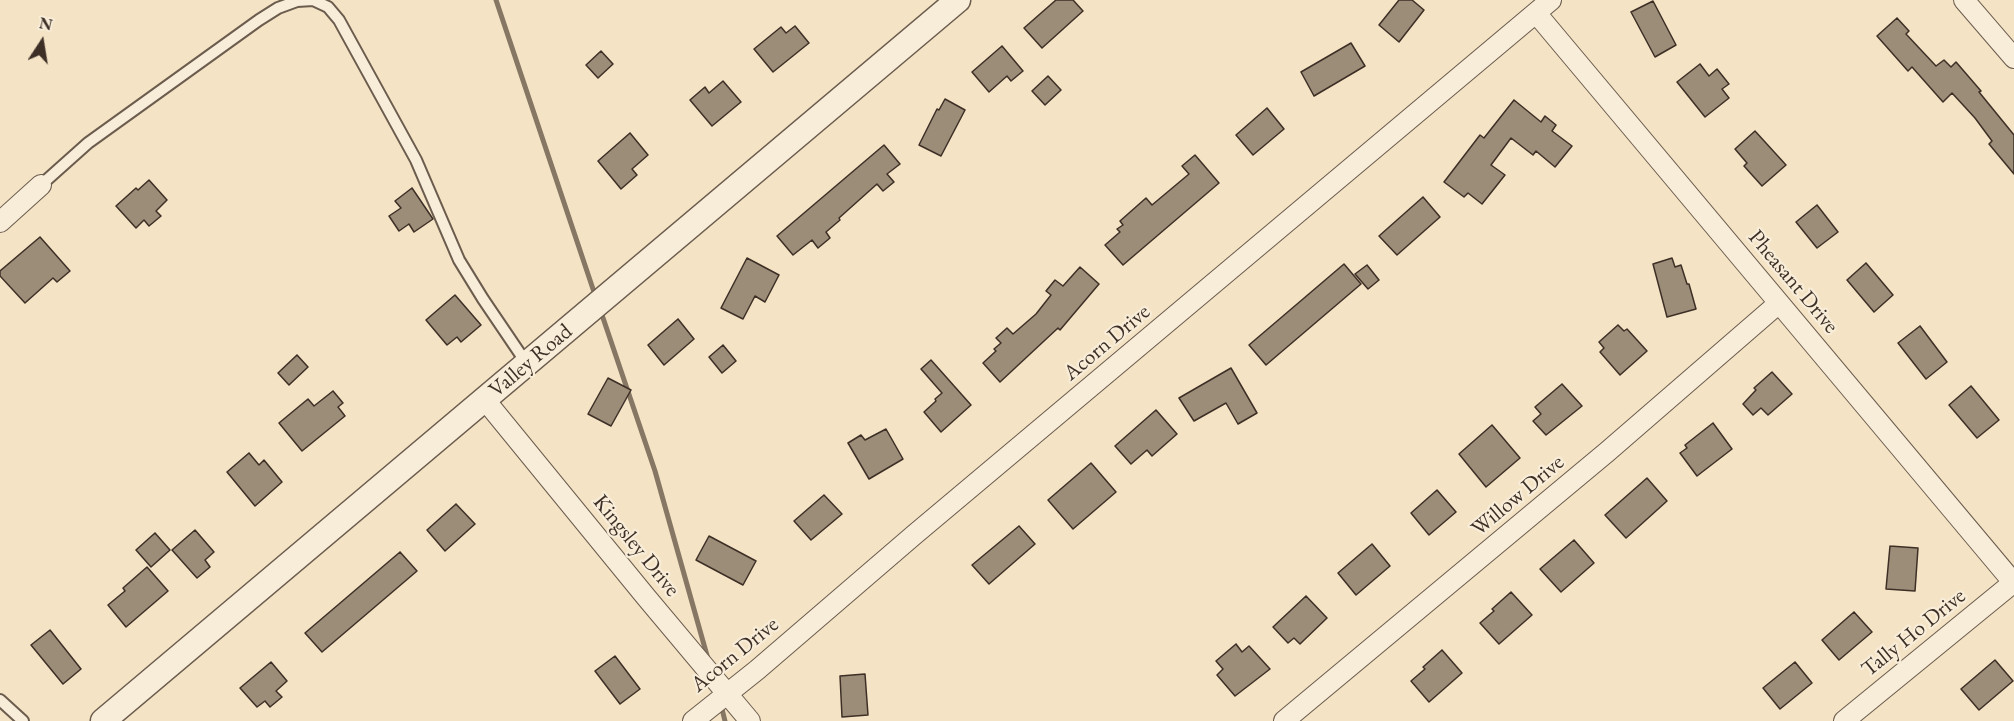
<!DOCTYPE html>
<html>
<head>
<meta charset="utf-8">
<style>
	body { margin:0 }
	#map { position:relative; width:2014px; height:721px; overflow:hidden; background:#f4e3c4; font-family:"EB Garamond",serif }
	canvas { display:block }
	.north { position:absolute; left:12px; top:12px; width:60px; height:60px; -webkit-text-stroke:4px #f8edd9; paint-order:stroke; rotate:12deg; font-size:16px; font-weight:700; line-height:24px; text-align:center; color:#3d2f26 }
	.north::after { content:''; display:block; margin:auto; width:21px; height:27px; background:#3d2f26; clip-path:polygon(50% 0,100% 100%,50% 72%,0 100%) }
</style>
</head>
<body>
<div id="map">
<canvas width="2014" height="721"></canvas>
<div class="north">N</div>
</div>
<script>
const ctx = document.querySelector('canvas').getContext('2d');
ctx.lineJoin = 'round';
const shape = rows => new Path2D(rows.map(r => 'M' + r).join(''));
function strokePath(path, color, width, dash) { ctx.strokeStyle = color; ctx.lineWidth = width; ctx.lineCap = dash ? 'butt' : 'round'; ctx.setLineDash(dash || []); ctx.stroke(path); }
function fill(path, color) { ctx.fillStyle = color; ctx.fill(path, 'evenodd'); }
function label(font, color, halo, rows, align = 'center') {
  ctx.font = font + ' "EB Garamond",serif'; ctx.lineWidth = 4.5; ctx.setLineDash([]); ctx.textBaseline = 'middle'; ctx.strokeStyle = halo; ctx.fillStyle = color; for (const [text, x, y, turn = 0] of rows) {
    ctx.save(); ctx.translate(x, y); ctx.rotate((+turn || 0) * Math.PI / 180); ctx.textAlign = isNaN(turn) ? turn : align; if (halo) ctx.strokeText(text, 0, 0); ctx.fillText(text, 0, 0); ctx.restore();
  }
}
const stream = shape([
	[496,0,596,298],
	[600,309,655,471,708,659],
	[721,705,725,721]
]);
const building = shape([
	[1056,0,1073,0,1083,11,1042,48,1024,28,1056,0],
	[1399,0,1412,0,1424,10,1399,42,1379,25,1399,0],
	[1653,1,1676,45,1655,57,1631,12,1653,1],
	[1897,18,1909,31,1906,34,1936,66,1944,60,1951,67,1956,62,1981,91,1979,92,2014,135,2014,174,1989,144,1992,141,1975,118,1952,93,1943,102,1912,67,1908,71,1877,36,1897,18],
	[795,26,809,43,773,72,754,49,781,27,786,33,795,26],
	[1351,43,1365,66,1314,96,1301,72,1351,43],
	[1002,46,1023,71,1011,81,1007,76,989,92,972,72,1002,46],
	[601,51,613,64,598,78,586,65,601,51],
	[1700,64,1709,76,1717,69,1729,84,1722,89,1729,98,1705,117,1677,82,1700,64],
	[1048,76,1061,90,1045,105,1032,91,1048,76],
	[723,81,741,102,712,126,690,100,705,87,709,93,723,81],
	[945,99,965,110,941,156,919,145,937,109,939,110,945,99],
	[1514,100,1541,122,1545,116,1556,125,1552,131,1572,146,1555,167,1536,151,1533,155,1511,138,1491,165,1505,175,1482,204,1468,193,1464,197,1444,182,1480,135,1484,138,1514,100],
	[1267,108,1284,129,1253,155,1236,135,1267,108],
	[1755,131,1786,165,1762,186,1744,166,1747,163,1735,149,1755,131],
	[630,133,648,155,632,169,637,175,621,189,598,161,630,133],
	[884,145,900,164,887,174,894,182,883,191,877,184,839,218,840,220,826,232,830,238,818,248,812,240,793,255,777,236,884,145],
	[1195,155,1219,183,1123,265,1105,245,1120,232,1117,229,1123,225,1120,221,1146,198,1152,205,1189,174,1182,166,1195,155],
	[149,180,167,200,156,211,161,216,149,226,144,220,136,228,116,206,136,188,138,190,149,180],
	[412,188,433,219,414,232,409,224,399,231,389,216,401,208,395,201,412,188],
	[1423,197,1440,217,1397,255,1379,236,1423,197],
	[1817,205,1838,232,1817,248,1796,222,1817,205],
	[40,237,70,271,57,282,53,278,25,303,0,276,0,271,40,237],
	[747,258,779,275,765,302,755,296,743,319,721,308,747,258],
	[1672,258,1675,267,1681,265,1687,284,1689,284,1696,309,1667,317,1653,264,1672,258],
	[1866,263,1893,295,1874,312,1847,280,1866,263],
	[1344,264,1361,284,1266,365,1249,345,1344,264],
	[1367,265,1379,280,1368,289,1355,274,1367,265],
	[1080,267,1099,284,1060,330,1058,328,1000,382,983,363,996,351,994,349,1001,343,996,338,1007,328,1013,334,1036,314,1051,295,1046,291,1055,280,1063,286,1080,267],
	[455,295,481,325,461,342,457,337,447,345,426,320,455,295],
	[678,319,694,339,664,365,648,345,678,319],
	[1618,325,1624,331,1627,329,1647,351,1620,375,1600,352,1604,348,1599,342,1618,325],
	[1920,326,1947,362,1926,379,1898,343,1920,326],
	[723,345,736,361,722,373,709,357,723,345],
	[297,355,308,367,289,385,278,373,297,355],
	[931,360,971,405,941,432,924,412,936,401,935,399,942,393,921,369,931,360],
	[1231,368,1257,413,1238,424,1226,403,1194,421,1179,398,1231,368],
	[1772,372,1792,394,1768,415,1761,408,1753,415,1743,404,1756,390,1754,388,1772,372],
	[608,378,631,390,611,426,588,414,608,378],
	[1562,384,1582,406,1546,435,1533,421,1541,414,1535,407,1562,384],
	[1971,386,1999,420,1977,438,1949,405,1971,386],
	[333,391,343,403,338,407,345,416,302,451,279,423,308,399,314,406,333,391],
	[1156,410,1177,434,1152,456,1147,450,1131,464,1115,446,1156,410],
	[1713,423,1732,449,1697,476,1680,453,1687,448,1685,445,1713,423],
	[1492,425,1520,458,1486,487,1459,454,1492,425],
	[886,429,903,459,869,479,848,443,861,435,865,440,886,429],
	[249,453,259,465,264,460,282,482,255,506,227,472,249,453],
	[1091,463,1116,492,1073,529,1048,500,1091,463],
	[1647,478,1667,501,1626,538,1605,515,1647,478],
	[1437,490,1456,512,1429,535,1411,513,1437,490],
	[824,495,842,514,811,540,794,521,824,495],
	[456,504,475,524,445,551,427,530,456,504],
	[1019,526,1035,544,989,584,972,565,1019,526],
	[195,530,214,552,205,560,210,567,197,578,172,550,195,530],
	[155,533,170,550,151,567,136,550,155,533],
	[709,536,756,561,743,585,696,560,709,536],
	[1574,540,1594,563,1561,592,1540,569,1574,540],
	[1372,544,1390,566,1356,595,1338,573,1372,544],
	[1890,546,1918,548,1915,591,1886,589,1890,546],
	[400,552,417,571,322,652,305,633,400,552],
	[147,567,168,591,126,627,108,605,125,591,123,588,147,567],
	[1511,592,1532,615,1499,644,1480,623,1494,611,1492,609,1511,592],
	[1306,596,1327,618,1300,644,1294,638,1288,643,1273,627,1306,596],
	[1854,612,1872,632,1839,660,1822,640,1854,612],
	[50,630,81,669,63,684,31,645,50,630],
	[1236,644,1242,652,1249,646,1270,669,1235,696,1217,675,1223,669,1216,661,1236,644],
	[1442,650,1462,673,1429,702,1411,681,1425,669,1423,667,1442,650],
	[615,656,640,689,620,704,595,671,615,656],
	[1995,660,2013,681,1979,710,1961,689,1995,660],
	[271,662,287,681,276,691,282,697,270,707,265,701,257,707,240,688,271,662],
	[1795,662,1812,683,1780,709,1763,688,1795,662],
	[865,674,868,715,842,717,840,676,865,674]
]);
const service = shape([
	[41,185,88,143,259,20,278,8,297,1,313,0,328,7,339,20,416,160,459,260,483,299,527,364],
	[0,700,23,721]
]);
const minor = shape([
	[1964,0,2014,58],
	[1536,13,2013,582],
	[0,222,41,185],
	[485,400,646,597,750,721],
	[693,721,757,670,914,535,1551,0],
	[1284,721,1607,452,1779,303],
	[1844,721,2014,582]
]);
const tertiary = shape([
	[103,721,958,0]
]);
const streetNames = [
	["Pheasant Drive",1793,282,50],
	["Acorn Drive",1107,343,-40],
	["Valley Road",531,361,-40],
	["Willow Drive",1518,496,-40],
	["Kingsley Drive",636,546,51],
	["Tally Ho Drive",1914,633,-39],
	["Acorn Drive",735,655,-39]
];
strokePath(stream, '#867664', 5);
fill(building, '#9c8d78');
strokePath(building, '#3d2f26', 1.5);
strokePath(service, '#6b5c4e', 14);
strokePath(minor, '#6b5c4e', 22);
strokePath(tertiary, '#6b5c4e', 27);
strokePath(service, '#f8edd9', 10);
strokePath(minor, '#f8edd9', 20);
strokePath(tertiary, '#f8edd9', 24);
label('22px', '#3d2f26', '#f8edd9', streetNames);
</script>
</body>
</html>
